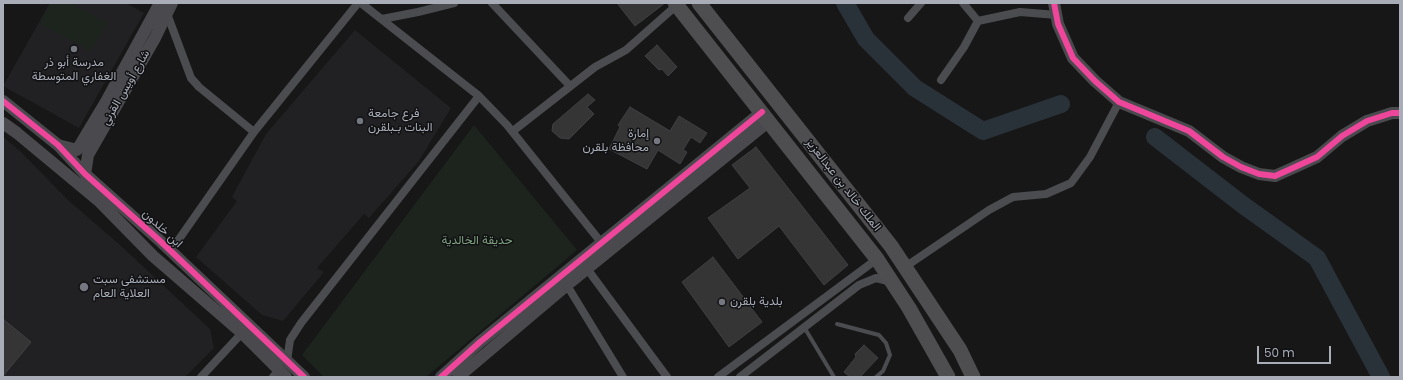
<!DOCTYPE html>
<html>
<head>
<meta charset="utf-8">
<style>
	body { margin:0 }
	#map { position:relative; width:1403px; height:380px; overflow:hidden; background:#171717; font-family:Poppins,sans-serif }
	canvas { display:block }
	.frame { position:absolute; inset:0; border:4px solid #a8adb8; pointer-events:none }
	.scale { position:absolute; left:1257px; top:346px; width:74px; height:18px; box-sizing:border-box; border:2px solid #a8adb8; border-top:0; padding-left:5px; font-size:12px; line-height:14px; white-space:nowrap; color:#a8adb8; -webkit-text-stroke:3px #111113; paint-order:stroke }
</style>
</head>
<body>
<div id="map">
<canvas width="1403" height="380"></canvas>
<div class="frame"></div>
<div class="scale">50 m</div>
</div>
<script>
const ctx = document.querySelector('canvas').getContext('2d');
ctx.lineJoin = 'round';
function fill(path, color) { ctx.fillStyle = color; ctx.fill(path, 'evenodd'); }
const shape = rows => new Path2D(rows.map(r => 'M' + r).join(''));
function strokePath(path, color, width, dash) { ctx.strokeStyle = color; ctx.lineWidth = width; ctx.lineCap = dash ? 'butt' : 'round'; ctx.setLineDash(dash || []); ctx.stroke(path); }
function label(font, color, halo, rows, align = 'center') {
  ctx.font = font + ' Poppins,Vazirmatn,sans-serif'; ctx.lineWidth = 3; ctx.setLineDash([]); ctx.textBaseline = 'middle'; ctx.strokeStyle = halo; ctx.fillStyle = color; for (const [text, x, y, turn = 0] of rows) {
    ctx.save(); ctx.translate(x, y); ctx.rotate((+turn || 0) * Math.PI / 180); ctx.textAlign = isNaN(turn) ? turn : align; if (halo) ctx.strokeText(text, 0, 0); ctx.fillText(text, 0, 0); ctx.restore();
  }
}
const built = shape([
	[50,3,126,3,144,13,79,128,3,86],
	[355,30,451,108,419,161,369,218,364,214,317,268,324,272,283,321,262,315,196,257,237,201,232,197,266,134],
	[3,137,20,151,68,200,119,244,210,329,214,348,185,377,3,377]
]);
const green = shape([
	[51,3,70,3,107,23,91,51,40,24],
	[474,125,577,250,426,377,324,377,302,355]
]);
const river = shape([
	[845,3,866,39,915,88,983,131,1061,104],
	[1155,137,1243,205,1317,258,1381,377]
]);
const building = shape([
	[617,3,665,3,635,26,617,3],
	[657,45,677,67,668,76,662,69,659,70,645,56,657,45],
	[588,94,595,100,587,107,594,114,569,139,560,138,552,131,553,124,588,94],
	[630,107,670,131,679,116,707,133,700,143,691,137,683,150,687,152,680,164,658,150,647,169,609,149,620,127,618,125,630,107],
	[756,147,848,265,824,285,779,226,738,259,708,218,750,188,732,165,756,147],
	[713,257,762,322,729,347,682,282,713,257],
	[3,319,31,342,3,376,3,319],
	[864,345,878,358,860,377,850,377,844,372,856,357,855,354,864,345]
]);
const lane = shape([
	[837,324,879,335,886,343,890,355,883,371,876,377],
	[804,327,834,377]
]);
const street = shape([
	[361,3,479,96,507,125,604,246],
	[492,3,570,86],
	[963,3,978,21,1020,12,1057,15],
	[166,11,191,78,199,87,254,132],
	[908,18,921,3],
	[382,19,418,12,454,3],
	[941,80,964,47,978,21],
	[513,131,595,67,626,50,677,5],
	[170,252,254,132,358,3],
	[585,266,667,377],
	[905,267,989,210,1013,197,1046,194,1071,183,1090,157,1119,102],
	[565,282,623,377],
	[287,361,290,340,301,323,479,96],
	[201,377,242,333],
	[273,377,278,371],
	[718,377,877,259],
	[740,377,859,285,876,278,892,282]
]);
const secondary = shape([
	[1054,3,1058,24,1073,58,1095,81,1119,102,1189,131,1223,157,1241,167,1259,174,1275,176,1295,167,1317,157,1342,136,1367,121,1392,113,1400,113],
	[3,101,58,145,85,174,158,239,304,377],
	[3,123,17,133,100,202,153,256,242,333,286,377],
	[58,145,77,150,107,100,160,3],
	[85,174,88,155,155,38,172,3],
	[441,377,480,342,762,112],
	[458,377,567,285,769,121]
]);
const highway = shape([
	[675,3,877,259,909,308,948,377],
	[699,3,891,246,960,350,973,377]
]);
const cycleway = shape([
	[1054,3,1058,24,1073,58,1095,81,1119,102,1189,131,1223,157,1241,167,1259,174,1275,176,1295,167,1317,157,1342,136,1367,121,1392,113,1400,113],
	[3,101,58,145,85,174,158,239,304,377],
	[441,377,480,342,762,112]
]);
const markers = [
	[74,49,4,"#757880"],
	[360,121,4,"#757880"],
	[657,141,4,"#757880"],
	[84,287,5,"#757880"],
	[722,302,4,"#757880"]
];
const poiNames = [
	["مدرسة أبو ذر",74,63,"center"],
	["الغفاري المتوسطة",74,77,"center"],
	["فرع جامعة",368,114],
	["البنات بـبلقرن",368,128],
	["إمارة",649,134,"right"],
	["محافظة بلقرن",649,148,"right"],
	["مستشفى سبت",93,280],
	["العلاية العام",93,294],
	["بلدية بلقرن",730,302]
];
const streetNames = [
	["شارع أويس القرني",126,88,-60],
	["الملك خالد بن عبدالعزيز",843,185,52],
	["ابن خلدون",162,229,43]
];
const parkNames = [
	["حديقة الخالدية",477,241]
];
fill(built, '#212123');
fill(green, '#1d241e');
strokePath(river, '#2a3239', 18);
fill(building, '#353536');
strokePath(building, '#3f4043', 1);
strokePath(lane, '#4b4c50', 4);
strokePath(street, '#4b4c50', 8);
strokePath(secondary, '#4a4a4e', 12);
strokePath(highway, '#4e4e51', 15);
strokePath(cycleway, '#ed469a', 6);
for (const [x, y, r, color] of markers) { const dot = new Path2D(); dot.arc(x, y, r, 0, 2 * Math.PI); ctx.fillStyle = color; ctx.fill(dot); strokePath(dot, '#111113', 1.5); }
label('12px', '#a8adb8', '#111113', poiNames, 'left');
label('12px', '#a8adb8', '#111113', streetNames);
label('12px', '#7fa381', '#111113', parkNames);
</script>
</body>
</html>
